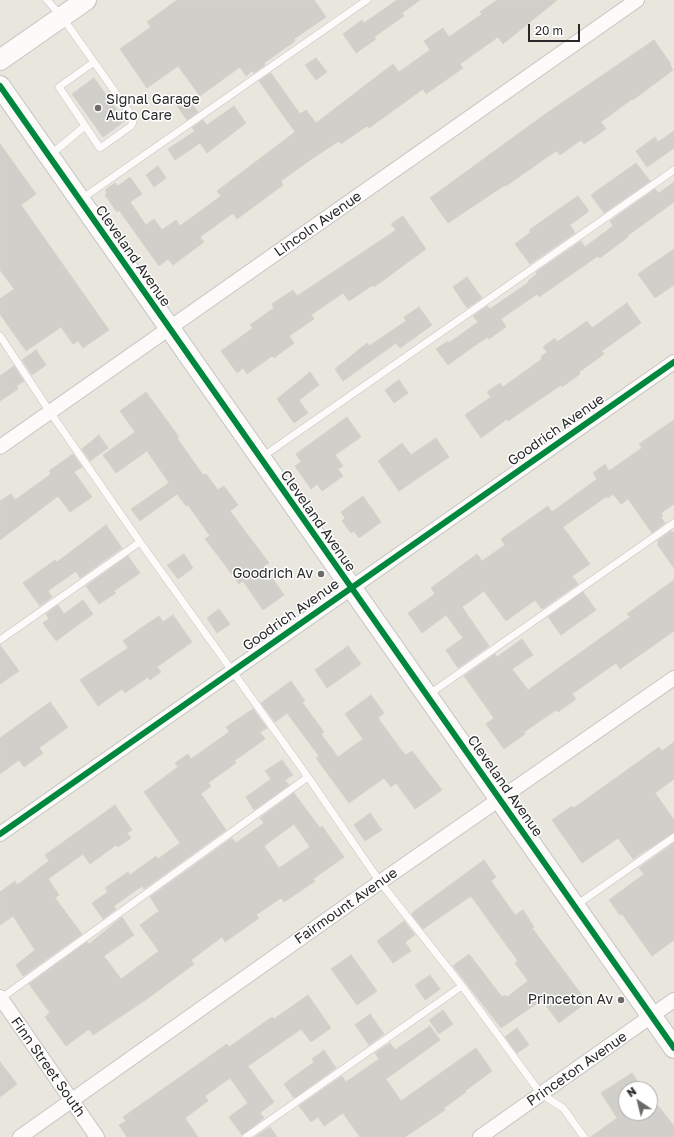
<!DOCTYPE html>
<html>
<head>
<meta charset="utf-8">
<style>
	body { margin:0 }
	#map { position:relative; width:674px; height:1137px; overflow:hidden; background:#e9e6de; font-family:"Golos Text",sans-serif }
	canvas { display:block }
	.north { position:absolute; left:618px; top:1081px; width:40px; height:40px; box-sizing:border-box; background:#fff; border:1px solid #a9a9a9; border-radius:50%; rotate:325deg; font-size:11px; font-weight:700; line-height:16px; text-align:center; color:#292929 }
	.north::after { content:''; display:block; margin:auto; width:14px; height:18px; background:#6c6b68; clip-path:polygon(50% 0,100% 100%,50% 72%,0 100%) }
	.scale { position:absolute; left:528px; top:24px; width:52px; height:18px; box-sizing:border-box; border:2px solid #292929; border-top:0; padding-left:5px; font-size:12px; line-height:14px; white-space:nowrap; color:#292929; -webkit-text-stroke:3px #fff; paint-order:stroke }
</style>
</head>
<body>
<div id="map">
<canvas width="674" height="1137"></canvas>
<div class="north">N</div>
<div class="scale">20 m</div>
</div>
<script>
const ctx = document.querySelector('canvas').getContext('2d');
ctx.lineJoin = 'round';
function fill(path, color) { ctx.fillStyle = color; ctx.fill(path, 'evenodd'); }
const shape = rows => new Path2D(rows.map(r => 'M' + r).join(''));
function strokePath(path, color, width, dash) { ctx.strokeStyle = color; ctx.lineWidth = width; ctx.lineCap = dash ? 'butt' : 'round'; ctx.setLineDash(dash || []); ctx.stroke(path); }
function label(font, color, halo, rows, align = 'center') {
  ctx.font = font + ' "Golos Text",sans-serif'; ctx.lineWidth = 3; ctx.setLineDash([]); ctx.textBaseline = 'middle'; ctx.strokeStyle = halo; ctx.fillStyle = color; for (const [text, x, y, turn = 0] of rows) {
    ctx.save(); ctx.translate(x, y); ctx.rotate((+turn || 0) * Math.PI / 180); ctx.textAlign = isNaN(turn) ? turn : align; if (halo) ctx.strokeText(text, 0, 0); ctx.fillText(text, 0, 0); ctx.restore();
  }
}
const building = shape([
	[177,0,314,0,326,17,294,39,295,41,264,63,265,65,254,73,252,71,246,76,240,67,200,96,178,66,147,88,120,49,151,27,147,22,177,0],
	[397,0,420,0,402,13,404,16,374,37,376,39,356,53,343,34,362,20,364,23,397,0],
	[497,0,557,0,503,44,498,37,460,64,463,68,426,94,423,89,369,128,367,126,341,144,339,141,313,158,281,181,283,185,237,219,233,213,200,237,204,242,173,265,168,259,159,266,119,210,117,212,105,195,107,193,105,190,115,183,118,186,130,177,142,194,130,202,146,225,154,219,162,230,176,220,180,226,221,196,217,191,295,132,259,81,271,73,300,114,306,110,316,123,393,64,399,72,430,50,424,41,443,28,449,37,482,14,480,12,497,0],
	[654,40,671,64,670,65,673,70,633,100,632,99,601,122,606,129,584,144,581,140,560,155,557,151,553,153,506,186,505,185,448,223,430,198,544,115,654,40],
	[316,58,327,72,316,80,305,65,316,58],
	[94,78,125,121,103,137,72,94,94,78],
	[186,96,198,112,187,120,175,103,186,96],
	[234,106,246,123,207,153,200,143,175,160,168,149,195,131,192,128,203,120,207,125,234,106],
	[674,131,674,148,647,167,636,151,655,137,658,142,674,131],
	[0,144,36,194,21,205,109,330,83,348,78,341,73,344,61,327,26,351,0,314,0,299,14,289,0,270,0,144],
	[636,163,650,181,604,213,591,195,636,163],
	[158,166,166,178,154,187,146,175,158,166],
	[674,182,674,202,627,236,628,237,600,258,598,256,539,297,537,294,501,319,506,327,489,339,488,337,474,346,448,365,436,349,448,341,449,343,478,322,473,316,487,306,490,309,529,282,528,281,537,274,536,272,581,241,585,247,613,226,610,221,655,189,659,193,674,182],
	[578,196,589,211,570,225,575,233,530,264,515,244,531,232,529,230,578,196],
	[403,216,426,249,374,287,373,285,349,301,343,293,311,315,314,319,289,336,294,343,274,358,272,356,247,374,243,368,237,373,221,351,253,328,250,325,274,308,272,304,293,290,297,296,396,230,391,224,403,216],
	[674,249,674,285,655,298,638,274,674,249],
	[467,277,482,298,467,308,453,287,467,277],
	[627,303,641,323,602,351,604,354,579,372,580,374,562,387,561,385,508,421,507,419,481,438,465,415,491,397,487,392,500,383,503,387,542,359,541,357,547,352,543,347,555,338,557,342,587,321,592,328,627,303],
	[419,307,432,325,400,348,396,343,343,381,335,369,367,343,369,346,406,321,404,317,419,307],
	[36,350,46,365,32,375,22,360,36,350],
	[14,366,24,381,16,386,18,389,0,401,0,376,14,366],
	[310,372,319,385,299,400,308,413,294,423,277,399,310,372],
	[399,380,408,393,394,403,385,390,399,380],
	[146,392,179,437,177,438,203,475,206,474,218,490,224,486,238,505,230,511,269,563,264,566,284,595,263,610,243,581,239,584,219,557,205,539,210,536,188,505,186,506,177,494,140,521,131,509,169,483,147,451,116,473,103,455,135,432,120,411,146,392],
	[347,417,361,437,335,455,343,466,338,469,343,476,322,491,317,484,311,489,295,466,301,462,296,454,347,417],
	[674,420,674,504,661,513,663,516,661,517,665,523,652,533,628,499,621,504,613,494,608,498,607,496,563,527,590,564,572,576,578,584,542,609,535,600,506,621,484,591,462,607,489,646,458,668,446,650,463,638,446,615,422,633,408,613,435,594,431,588,477,554,482,561,505,545,501,539,548,506,552,512,597,479,593,473,605,464,609,471,642,448,639,444,674,420],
	[99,435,108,448,90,461,82,449,99,435],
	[436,438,449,457,399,491,378,461,402,443,411,455,436,438],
	[73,454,82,467,74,472,92,497,70,512,58,496,0,540,0,501,11,494,15,500,51,474,49,471,73,454],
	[363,496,381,522,359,538,354,531,351,533,342,521,345,518,341,512,363,496],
	[106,525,122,548,80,578,76,571,48,591,52,597,40,606,23,583,55,560,57,562,106,525],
	[671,531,672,533,674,531,674,568,657,544,659,543,657,541,671,531],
	[184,554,193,568,178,579,167,565,184,554],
	[128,556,140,573,114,591,116,593,99,604,86,586,128,556],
	[674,580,674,631,620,669,616,663,572,694,576,699,558,712,556,710,524,732,525,734,504,749,486,724,494,718,464,676,495,654,497,657,522,639,533,655,512,669,528,690,630,617,627,614,674,580],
	[583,592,596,610,561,635,548,617,583,592],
	[83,600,93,614,56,641,43,623,49,619,46,614,58,605,64,614,83,600],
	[219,609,230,624,217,633,207,618,219,609],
	[173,615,192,642,157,667,161,672,150,680,148,677,125,693,122,689,98,706,80,680,128,648,123,641,141,628,159,616,163,622,173,615],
	[0,645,19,671,0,684,0,645],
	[348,646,361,664,327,688,315,670,348,646],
	[291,681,305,701,302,702,324,732,321,734,338,757,363,739,345,714,371,695,384,713,378,718,401,750,406,755,412,751,442,790,415,809,396,783,391,787,384,778,349,803,316,758,319,756,287,713,275,722,261,703,291,681],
	[50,702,68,727,39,748,43,753,24,767,19,760,0,774,0,738,50,702],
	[253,709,267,728,260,732,265,739,234,761,236,763,208,783,211,786,201,794,226,830,144,889,142,886,114,906,116,909,103,919,92,903,108,892,105,888,128,872,130,875,156,856,158,859,180,843,144,792,178,767,175,763,188,754,191,759,229,732,226,727,253,709],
	[674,742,674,779,655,793,674,820,674,832,633,859,618,838,582,863,552,820,572,806,574,808,659,747,662,751,674,742],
	[282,760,293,775,285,780,289,785,254,810,246,797,271,779,265,771,282,760],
	[294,793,320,828,322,826,344,857,313,879,315,881,302,890,284,902,281,898,256,915,259,918,225,942,222,937,191,960,194,964,147,999,93,1035,89,1029,66,1046,45,1017,50,1013,29,984,87,942,89,944,122,917,134,935,104,956,121,979,159,951,140,925,159,911,150,897,232,838,236,843,264,823,260,818,294,793],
	[294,824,310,847,279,868,264,846,294,824],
	[115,805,132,830,127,833,131,838,118,847,116,845,90,864,83,854,48,879,59,895,55,898,82,934,23,976,16,965,35,950,13,916,0,925,0,892,15,881,17,885,49,861,45,855,115,805],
	[370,813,382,830,365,841,354,825,370,813],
	[674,843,674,940,652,956,622,914,620,915,609,900,644,874,639,868,674,843],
	[484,860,496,877,491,881,515,915,523,910,534,927,532,928,587,1002,559,1023,542,1000,501,1028,453,966,469,954,502,997,505,995,507,997,528,981,515,963,518,961,471,896,423,929,412,915,413,912,484,860],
	[404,921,415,935,405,942,411,951,393,963,377,941,404,921],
	[351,955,377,991,357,1005,331,969,351,955],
	[430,975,440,989,425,1000,415,985,430,975],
	[308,995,331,1028,311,1042,301,1029,248,1066,274,1102,260,1113,264,1118,242,1135,229,1117,248,1103,230,1078,205,1096,208,1101,185,1118,198,1137,127,1137,119,1125,126,1121,123,1117,227,1044,229,1047,272,1017,274,1019,308,995],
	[443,1010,453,1024,439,1034,429,1020,443,1010],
	[370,1014,384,1034,369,1045,355,1025,370,1014],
	[430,1026,440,1040,386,1079,401,1101,476,1048,492,1071,465,1091,466,1092,444,1108,445,1110,405,1137,360,1137,343,1113,324,1126,318,1117,311,1122,299,1106,342,1076,346,1082,379,1059,375,1053,390,1043,395,1050,430,1026],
	[517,1028,529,1045,517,1053,505,1037,517,1028],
	[324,1050,336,1068,294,1098,284,1084,314,1062,312,1059,324,1050],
	[0,1062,17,1084,0,1097,0,1062],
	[632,1073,643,1089,626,1089,626,1113,650,1113,650,1099,652,1098,674,1126,674,1137,591,1137,617,1118,601,1093,632,1073],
	[270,1127,277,1137,255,1137,270,1127]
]);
const lane = shape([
	[47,0,62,17,94,62,132,116,133,122,131,126,100,148,59,87,94,62],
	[49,156,85,126],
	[80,200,367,0],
	[0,336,50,412,140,542,308,777,380,882,462,986,541,1094,563,1108,584,1137],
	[262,457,674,170],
	[0,640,140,542],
	[428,695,674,523],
	[575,906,674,837],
	[0,999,308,777],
	[246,1137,462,986]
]);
const street = shape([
	[0,447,637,0],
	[0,834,674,362],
	[0,997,97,1137],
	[20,1137,380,882,674,678],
	[480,1137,674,1000]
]);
const secondary = shape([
	[0,60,86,0],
	[0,86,674,1048]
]);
const cycleway = shape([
	[0,86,674,1048],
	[0,834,674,362]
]);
const markers = [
	[98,108,4,"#6c6b68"],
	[321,574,4,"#6c6b68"],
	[621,1000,4,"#6c6b68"]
];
const poiNames = [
	["Signal Garage",106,100,"left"],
	["Auto Care",106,116,"left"],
	["Goodrich Av",313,574],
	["Princeton Av",613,1000]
];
const streetNames = [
	["Lincoln Avenue",318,224,-35],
	["Cleveland Avenue",133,256,55],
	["Goodrich Avenue",556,430,-35],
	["Cleveland Avenue",318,521,55],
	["Goodrich Avenue",291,615,-35],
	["Cleveland Avenue",505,786,55],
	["Fairmount Avenue",346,906,-35],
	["Finn Street South",48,1067,55],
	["Princeton Avenue",577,1069,-35]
];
fill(building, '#d1cfca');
strokePath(building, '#d4d1cb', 1);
strokePath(lane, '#c6c4c4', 8);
strokePath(street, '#c6c4c4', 16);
strokePath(secondary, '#c6c4c4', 22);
strokePath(lane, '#fcfbfa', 7);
strokePath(street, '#fcfbfa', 14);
strokePath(secondary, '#fcfbfa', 20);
strokePath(cycleway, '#00873e', 6);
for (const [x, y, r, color] of markers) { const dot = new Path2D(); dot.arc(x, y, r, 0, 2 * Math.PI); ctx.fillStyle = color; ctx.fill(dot); strokePath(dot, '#fff', 1.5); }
label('14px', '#292929', '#fff', poiNames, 'right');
label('14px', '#292929', '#fff', streetNames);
</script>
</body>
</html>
